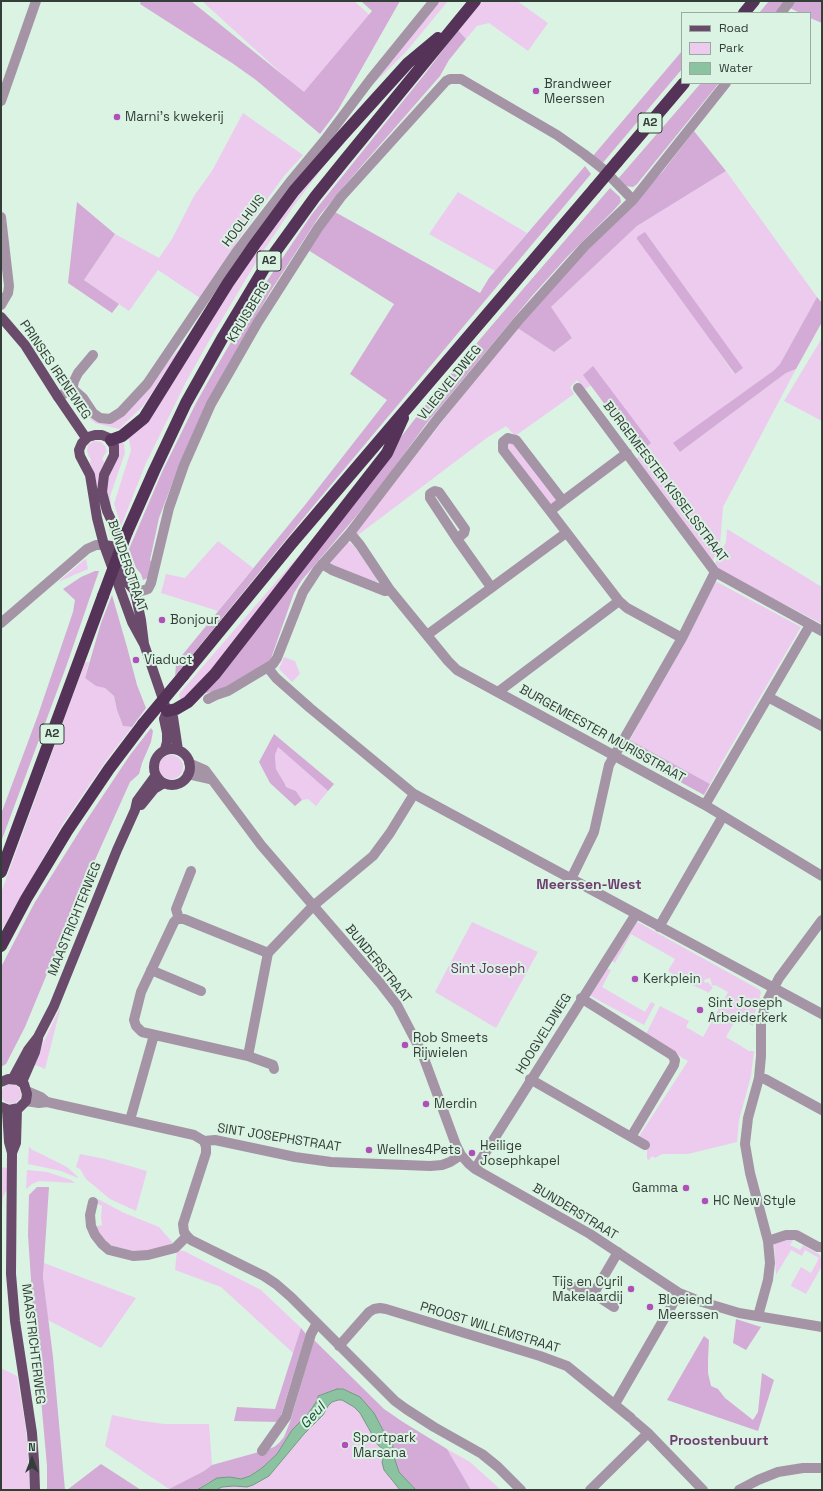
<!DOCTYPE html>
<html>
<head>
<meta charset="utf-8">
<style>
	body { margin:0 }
	#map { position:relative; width:823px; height:1491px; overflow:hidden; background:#daf3e3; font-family:"Space Grotesk",sans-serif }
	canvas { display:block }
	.frame { position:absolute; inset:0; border:2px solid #343e38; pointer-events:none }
	.legend { position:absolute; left:681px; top:12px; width:130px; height:72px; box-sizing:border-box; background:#daf3e3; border:1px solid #98ab9f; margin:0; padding:5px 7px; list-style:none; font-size:12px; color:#343e38 }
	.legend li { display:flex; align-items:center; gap:8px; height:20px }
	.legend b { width:20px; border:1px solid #98ab9f }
	.north { position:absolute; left:12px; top:1439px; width:40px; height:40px; -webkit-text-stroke:3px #daf3e3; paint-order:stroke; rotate:0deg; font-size:11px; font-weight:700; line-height:16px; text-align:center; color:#343e38 }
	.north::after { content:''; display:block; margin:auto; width:14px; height:18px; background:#343e38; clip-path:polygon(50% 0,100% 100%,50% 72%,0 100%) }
</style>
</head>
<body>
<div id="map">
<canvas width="823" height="1491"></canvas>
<div class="frame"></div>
<ul class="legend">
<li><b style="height:5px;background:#6a4b6c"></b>Road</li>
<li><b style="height:11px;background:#edcbef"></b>Park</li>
<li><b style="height:11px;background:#8bc2a0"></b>Water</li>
</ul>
<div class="north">N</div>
</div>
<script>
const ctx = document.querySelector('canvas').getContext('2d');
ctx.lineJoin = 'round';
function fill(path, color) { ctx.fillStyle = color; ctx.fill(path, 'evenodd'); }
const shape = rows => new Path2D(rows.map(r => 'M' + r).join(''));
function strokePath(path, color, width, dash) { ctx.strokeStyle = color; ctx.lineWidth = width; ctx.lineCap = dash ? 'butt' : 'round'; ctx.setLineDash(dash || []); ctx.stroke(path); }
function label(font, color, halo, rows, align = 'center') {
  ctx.font = font + ' "Space Grotesk",sans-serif'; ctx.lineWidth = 4; ctx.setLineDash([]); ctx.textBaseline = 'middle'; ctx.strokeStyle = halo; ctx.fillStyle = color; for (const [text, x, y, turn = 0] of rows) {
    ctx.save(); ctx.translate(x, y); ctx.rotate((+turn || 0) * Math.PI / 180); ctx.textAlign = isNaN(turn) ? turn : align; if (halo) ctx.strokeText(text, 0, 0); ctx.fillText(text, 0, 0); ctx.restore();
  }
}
const green = shape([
	[202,1,354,1,373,18,304,94],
	[438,1,448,1,405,53,361,96],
	[483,1,517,1,548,23,528,51,489,23,477,26,466,39,458,30],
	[243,113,303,155,284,176,242,234,200,298,158,270,129,311,84,280,115,234,159,258,172,239,194,196,212,171],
	[335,151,293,207,258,259,209,341,187,380,146,463,121,526,114,504,131,450,128,435,269,234,291,205],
	[726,171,817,297,780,364,773,371,726,405,680,452,786,373,796,369,723,507,720,545,712,562,636,459,642,454,640,452,650,443,583,374,591,385,584,390,577,380,570,387,574,394,535,422,515,436,506,426,488,437,358,535,356,532,516,327,554,352,572,338,550,308,637,226],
	[645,232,742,368,734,374,682,299],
	[458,192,527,233,495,271,429,234],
	[822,338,822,421,784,401],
	[185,342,143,406,119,429,95,423,81,410,69,396,73,395,100,422,151,382],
	[122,439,124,445,125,453,110,496,111,506,105,488,117,442],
	[94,441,101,442,105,446,107,451,102,459,105,463,98,488,95,488,94,473,90,463,91,459,89,457,87,451,88,445],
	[512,441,558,500,551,506,505,447],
	[358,482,207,679,181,702,179,694,301,553],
	[727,529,822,587,822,624,720,570,715,564,726,542],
	[218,541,253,568,218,611,161,593,166,574,185,578],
	[349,542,355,547,377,579,377,582,334,567,330,562,344,543],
	[86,559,88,569,58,582,83,561],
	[717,582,801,627,726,755,710,784,630,740,713,583],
	[284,657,295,661,300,674,292,682,279,669],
	[85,662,89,662,85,678,96,685,105,688,114,696,117,710,123,726,132,727,108,758,64,822,1,931,1,893],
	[277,746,328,791,316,806,308,799,302,800,296,791,286,787,285,784,276,769,275,755],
	'159 767a12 12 0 1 1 24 0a12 12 0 1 1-24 0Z',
	[634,920,760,990,761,993,753,1020,753,1026,737,1017,726,1037,749,1051,754,1051,751,1076,739,1120,737,1142,688,1154,662,1154,655,1158,652,1156,649,1160,647,1159,647,1143,638,1138,688,1061,645,1036,660,1006,689,1021,686,1027,703,1037,728,992,715,985,715,986,712,985,710,978,704,980,705,983,708,982,713,988,708,993,706,991,705,991,680,979,668,971,675,959,631,934,615,963,611,960],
	[472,922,538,952,496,1028,435,992],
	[606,968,611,970,602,987,645,1012,651,1002,655,1004,644,1025,589,995],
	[61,1006,45,1069,33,1064],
	'1 1094a10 10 0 1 1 20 0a10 10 0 1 1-20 0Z',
	[29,1146,31,1149,67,1167,77,1176,78,1178,61,1171,28,1164],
	[80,1154,105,1159,147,1171,136,1211,110,1199,86,1179,80,1169,76,1167],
	[1,1167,7,1168,7,1189,3,1197,1,1219],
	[27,1170,47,1172,71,1180,75,1183,39,1181,32,1184,26,1189],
	[98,1199,122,1212,159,1227,173,1243,160,1248,140,1253,113,1246,105,1241,95,1227,102,1225,101,1217,102,1206,96,1203],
	[786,1239,793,1240,790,1245,800,1250,803,1245,820,1255,822,1266,806,1294,791,1286,792,1283,801,1267,811,1273,819,1258,805,1250,802,1256,791,1250,776,1275,774,1242],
	[177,1250,184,1251,261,1290,301,1328,293,1353,221,1287,175,1270],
	[44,1263,136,1298,101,1348,48,1320,43,1277],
	[1,1368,17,1376,26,1429,30,1490,1,1490],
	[338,1400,342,1400,354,1407,360,1413,378,1445,384,1450,384,1456,382,1458,384,1470,400,1490,216,1490,222,1487,234,1486,269,1476,304,1434,323,1415,328,1406,332,1402],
	[112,1415,136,1420,164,1424,209,1424,212,1465,204,1471,169,1489,105,1446],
	[447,1449,470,1462,501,1490,471,1490]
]);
const forest = shape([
	[141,1,191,1,304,92,372,11,361,1,400,1,338,110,320,134,256,80,232,63,140,4],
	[769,1,786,1,776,13,759,13],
	[796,1,822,1,822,23,810,18,810,13,800,13,790,8],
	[458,30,466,39,449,60,440,76,345,185,320,215,270,292,248,330,179,466,159,518,150,560,152,563,148,578,143,580,141,574,136,568,129,549,162,472,196,403,214,371,265,284,312,214,424,75],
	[682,51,682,69,601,165,592,157],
	[701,83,719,83,637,184,633,187,625,186,617,180],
	[694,131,726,171,637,226,551,307,572,338,554,352,516,327,521,320,663,171],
	[585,166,591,174,310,510,175,676,176,665,179,659,305,505,387,400,350,374,394,304,308,250,335,212,480,293,489,278],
	[610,188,620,197,621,202,613,211,567,257,532,296,426,424,386,479,358,514,302,580,294,593,269,664,220,690,202,694,435,393,487,331],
	[77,202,115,234,84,280,119,304,112,313,68,283],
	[645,232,743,368,735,374,637,239,637,237],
	[817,297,822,303,822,322,796,369,786,373,680,452,673,443,773,371,780,364],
	[593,366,651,443,640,452,583,375],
	[95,571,99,571,66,667,1,842,1,814,38,715,73,612,75,600,63,589,81,577],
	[112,595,127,647,137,685,146,708,132,727,123,726,117,710,114,696,105,688,96,686,85,678,101,623],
	[151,728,153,731,151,742,142,763,139,774,130,782,82,889,25,1027,6,1064,1,1067,1,967,35,902,84,824,130,755],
	[274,734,334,784,328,791,278,747,275,755,276,769,285,784,286,787,296,791,302,800,295,806,270,783,259,762],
	[630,740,710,784,704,795,624,751],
	[37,1187,49,1187,43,1277,53,1357,65,1490,47,1490,47,1466,33,1310,28,1235,29,1195],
	[736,1319,761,1327,746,1350,733,1343],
	[301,1328,306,1334,279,1422,234,1421,237,1407,275,1409],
	[704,1336,709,1340,708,1360,708,1373,711,1386,718,1389,725,1398,753,1420,758,1412,762,1373,774,1380,758,1431,667,1400],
	[314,1340,384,1409,403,1422,447,1449,471,1490,416,1490,399,1472,394,1457,392,1438,384,1432,379,1422,331,1391,318,1396,318,1399,308,1414,292,1430,277,1454,262,1468,250,1476,241,1479,230,1477,209,1482,197,1490,162,1490,169,1489,204,1471,212,1465,266,1450,274,1447,279,1443,284,1437,290,1422],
	[101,1464,141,1490,67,1490]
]);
const water = shape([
	[337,1389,343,1389,360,1397,374,1413,384,1432,392,1438,394,1457,399,1472,416,1490,400,1490,384,1470,382,1462,384,1456,384,1450,378,1445,360,1413,354,1407,342,1400,338,1400,332,1402,328,1406,323,1415,304,1434,269,1476,253,1485,247,1487,234,1486,222,1487,216,1490,197,1490,217,1478,230,1477,241,1479,250,1476,262,1468,277,1454,292,1430,308,1414,318,1399,318,1396,337,1389]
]);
const minor = shape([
	[781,13,790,1],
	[1,101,36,1],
	[1,217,9,286,8,293,1,305],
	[578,388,715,572,822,631],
	[72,391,74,381,78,373,93,355],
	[58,397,69,391,75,391,83,398,93,413,100,418,110,419,121,412,147,384,237,251,290,182,324,141,370,80,434,1],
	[508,438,516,440,563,501,550,511,503,450,503,442,508,438],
	[563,501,627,453],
	[550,511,619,601,627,608,682,638],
	[350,533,360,545,390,590,448,661,457,670,705,805,822,876],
	[457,539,464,533,465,529,439,492,435,491,433,492,430,494,430,498,457,539,491,587],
	[322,564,332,570,385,591,390,590],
	[135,592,145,590,148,589,151,583,169,508,184,465,211,404,258,322,318,228,341,197,446,81,450,79,461,79,557,135,584,154,603,169,633,200],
	[1,623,87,549,96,545,104,545],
	[427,635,566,533],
	[268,668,276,678,310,708,414,794,822,1014],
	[498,692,619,601],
	[768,697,822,726],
	[208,699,216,695,228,691,273,664,277,658,303,592,318,569,350,533,438,418,518,321,585,246,633,200,726,83],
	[189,763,205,770,261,845,380,983,397,1005,422,1053,456,1145,461,1155,469,1164,475,1169,590,1234,679,1293,699,1301,739,1313,822,1327],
	[188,774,210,779],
	[705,805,810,625],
	[571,879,594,832,609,765,682,638,715,572],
	[179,919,176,909,191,871],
	[659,927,723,816],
	[268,953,184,919,177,919,174,922,141,992,134,1020,136,1026,142,1032,248,1056,273,1065,274,1069],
	[151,970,201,991],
	[581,998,672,1055,675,1060,674,1065,631,1137],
	[248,1056,268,953,313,906,373,856,390,833,414,794],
	[759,1078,765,1079,822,1110],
	[530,1079,645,1145],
	[27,1091,41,1097,47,1102,194,1135,204,1141,215,1140,295,1157,331,1162,430,1166,442,1165,450,1162,461,1155],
	[26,1101,39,1103,47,1102],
	[130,1120,154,1035],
	[204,1141,206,1147,206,1153,183,1224,184,1232,187,1236,191,1240,264,1276,276,1284,291,1297,395,1401,406,1409,434,1427,482,1454,498,1467,521,1490],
	[475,1169,636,914],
	[93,1202,90,1215,91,1226,95,1235,102,1244,109,1250,133,1256,148,1255,175,1248,187,1236],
	[768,1241,786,1235,796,1235,818,1247,822,1247],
	[562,1280,572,1287,585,1288,614,1307],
	[594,1293,618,1252],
	[758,1316,768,1280,770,1263,768,1241,750,1173,745,1144,748,1118,759,1078,761,1056,761,1022,766,1003,779,978,822,920],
	[339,1346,369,1312,374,1309,380,1308,386,1309,540,1356,567,1366,631,1418],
	[615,1404,679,1293],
	[634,1421,648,1433,703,1490],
	[262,1451,286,1417,311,1334,317,1323],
	[590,1490,648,1433],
	[739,1490,758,1480,778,1472,803,1468,822,1468]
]);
const major = shape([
	[1,317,25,345,58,397,86,438],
	[104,545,111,546,115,549,126,581,134,590],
	[144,644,141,620,131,573,113,524,107,511,102,492,104,475,114,455,114,446,109,438,102,435,95,435,88,437,82,443,79,450,80,456,90,475,97,518,104,545,132,622,144,644,167,711,173,717,178,750],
	'154 767a18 18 0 1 1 36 0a18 18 0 1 1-36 0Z',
	[165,749,167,742,167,733,164,719,167,711],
	[141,805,154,789,164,783],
	[13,1078,28,1050,38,1037,54,1006,117,850,135,810,137,801,156,775],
	[1,1082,8,1079,18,1080,24,1084,27,1094,26,1101,19,1108,9,1110,1,1107],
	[22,1082,35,1052,38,1039],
	[7,1110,9,1142,12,1153,11,1274,15,1321,32,1433,34,1461,35,1490],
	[12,1153,16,1143,17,1109]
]);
const highway = shape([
	[744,13,754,1],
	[617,162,684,83],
	[111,440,122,436,144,418,228,283,255,244,294,191,342,136,408,63,438,38],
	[127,532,154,471,186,403,223,337,268,262,315,197,344,161,475,1],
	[183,676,292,543,595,188],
	[167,711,176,709,188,702,215,674,387,453,403,418],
	[1,872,103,596],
	[1,946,26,899,67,831,109,769,143,724]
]);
const highwayBridge = shape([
	[595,188,617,162],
	[103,596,127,532],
	[143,724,183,676]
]);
const markers = [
	[536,91,4,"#b04fb7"],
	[117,117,4,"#b04fb7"],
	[162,620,4,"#b04fb7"],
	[136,660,4,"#b04fb7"],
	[635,979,4,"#b04fb7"],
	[700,1010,4,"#b04fb7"],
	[405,1045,4,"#b04fb7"],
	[426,1104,4,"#b04fb7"],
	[369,1150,4,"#b04fb7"],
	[472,1153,4,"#b04fb7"],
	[686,1188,4,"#b04fb7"],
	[705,1201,4,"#b04fb7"],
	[631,1289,4,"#b04fb7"],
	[650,1307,4,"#b04fb7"],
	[345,1445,4,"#b04fb7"]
];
const shields = [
	[650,123,24],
	[269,261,24],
	[52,734,24]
];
const shieldNames = [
	["A2",650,123],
	["A2",269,261],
	["A2",52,734]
];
const poiNames = [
	["Brandweer",544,84],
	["Meerssen",544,99],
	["Marni's kwekerij",125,117],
	["Bonjour",170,620],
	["Viaduct",144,660],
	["Kerkplein",643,979],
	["Sint Joseph",708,1003],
	["Arbeiderkerk",708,1018],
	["Rob Smeets",413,1038],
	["Rijwielen",413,1053],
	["Merdin",434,1104],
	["Heilige",480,1146],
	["Josephkapel",480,1161],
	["Wellnes4Pets",377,1150],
	["Gamma",678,1188,"right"],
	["HC New Style",713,1201],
	["Tijs en Cyril",623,1282,"right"],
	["Makelaardij",623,1297,"right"],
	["Bloeiend",658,1300],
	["Meerssen",658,1315],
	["Sportpark",353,1438],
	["Marsana",353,1453]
];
const streetNames = [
	["HOOLHUIS",244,221,-53],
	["KRUISBERG",249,312,-59],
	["PRINSES IRENEWEG",55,370,56],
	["VLIEGVELDWEG",450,383,-51],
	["BURGEMEESTER KISSELSSTRAAT",665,482,53],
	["BUNDERSTRAAT",127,566,71],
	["BURGEMEESTER MURISSTRAAT",602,734,29],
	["MAASTRICHTERWEG",75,919,-68],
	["BUNDERSTRAAT",378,964,51],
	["HOOGVELDWEG",544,1034,-58],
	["SINT JOSEPHSTRAAT",279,1138,9],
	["BUNDERSTRAAT",575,1212,31],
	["PROOST WILLEMSTRAAT",490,1328,17],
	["MAASTRICHTERWEG",33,1344,83]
];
const parkNames = [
	["Sint Joseph",488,969]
];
const neighbourhoodNames = [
	["Meerssen-West",589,885],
	["Proostenbuurt",719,1441]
];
const waterNames = [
	["Geul",313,1416,-48]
];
fill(green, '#edcbef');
fill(forest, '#d4abd6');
fill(water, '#8bc2a0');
strokePath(water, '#719a81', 1);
strokePath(minor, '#a594a6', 10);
strokePath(major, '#6a4b6c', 10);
strokePath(highway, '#553257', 12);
strokePath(highwayBridge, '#553257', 12);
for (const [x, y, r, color] of markers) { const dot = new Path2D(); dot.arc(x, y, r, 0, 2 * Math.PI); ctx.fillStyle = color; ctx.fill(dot); strokePath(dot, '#daf3e3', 1.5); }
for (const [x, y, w] of shields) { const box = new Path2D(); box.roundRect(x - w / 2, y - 10, w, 20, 3); ctx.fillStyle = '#daf3e3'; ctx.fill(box); strokePath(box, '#343e38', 1); }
label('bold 12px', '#343e38', null, shieldNames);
label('13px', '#343e38', '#daf3e3', poiNames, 'left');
label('13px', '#343e38', '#daf3e3', streetNames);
label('13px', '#633167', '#daf3e3', parkNames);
label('bold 14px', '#6e3e71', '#daf3e3', neighbourhoodNames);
label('italic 14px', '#145434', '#daf3e3', waterNames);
</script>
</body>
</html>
